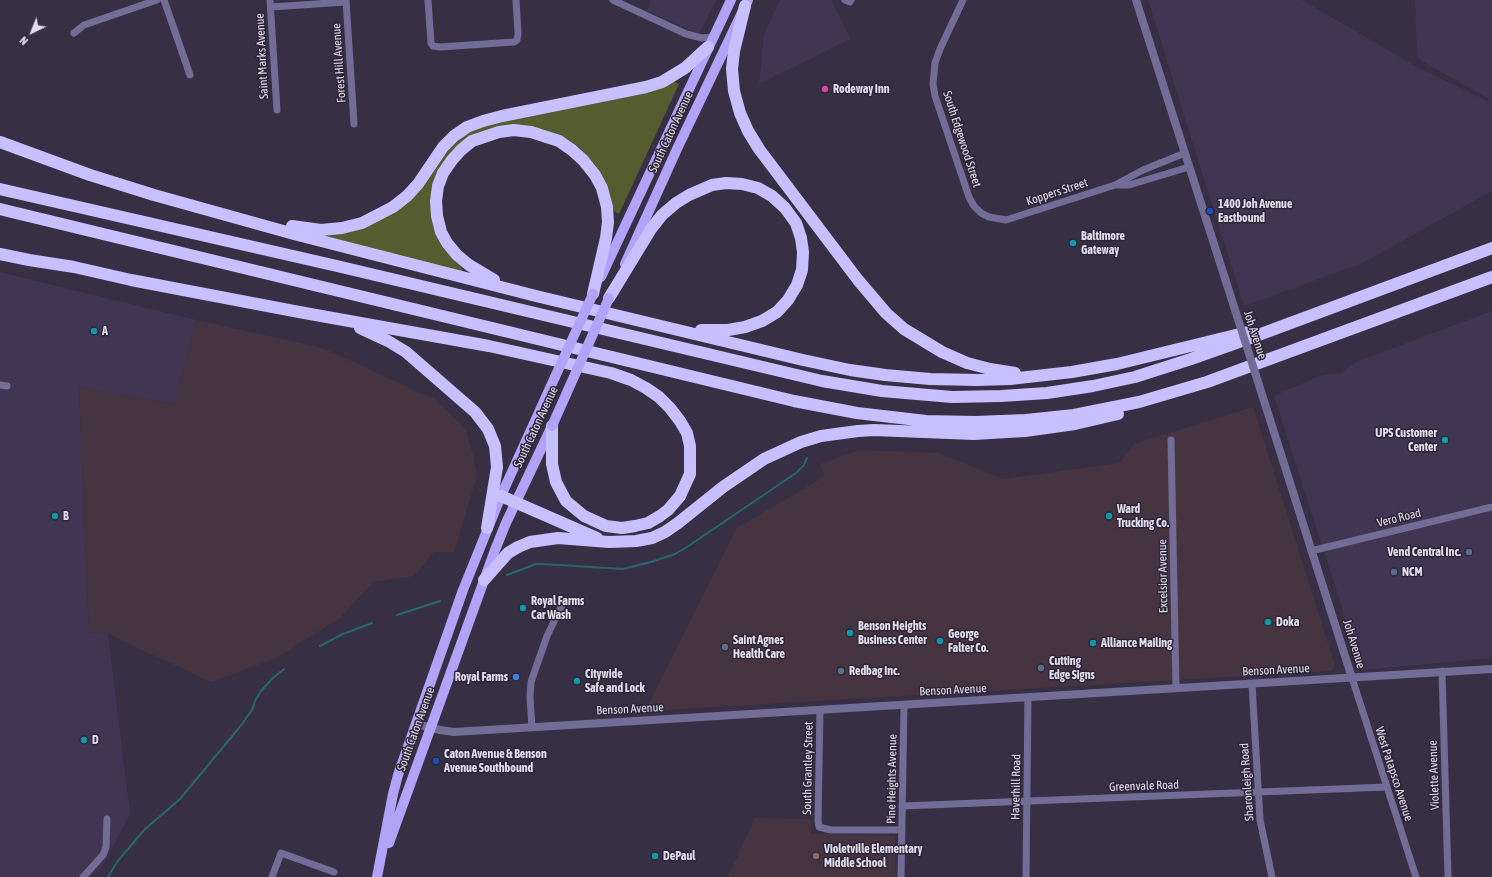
<!DOCTYPE html>
<html>
<head>
<meta charset="utf-8">
<style>
	body { margin:0 }
	#map { position:relative; width:1492px; height:877px; overflow:hidden; background:#372f44; font-family:"Asap Condensed",sans-serif }
	canvas { display:block }
	.north { position:absolute; left:12px; top:12px; width:40px; height:40px; -webkit-text-stroke:3px #2d253a; paint-order:stroke; rotate:223deg; font-size:11px; font-weight:700; line-height:16px; text-align:center; color:#e2ddeb }
	.north::after { content:''; display:block; margin:auto; width:14px; height:18px; background:#e2ddeb; clip-path:polygon(50% 0,100% 100%,50% 72%,0 100%) }
</style>
</head>
<body>
<div id="map">
<canvas width="1492" height="877"></canvas>
<div class="north">N</div>
</div>
<script>
const ctx = document.querySelector('canvas').getContext('2d');
ctx.lineJoin = 'round';
function fill(path, color) { ctx.fillStyle = color; ctx.fill(path, 'evenodd'); }
const shape = rows => new Path2D(rows.map(r => 'M' + r).join(''));
function strokePath(path, color, width, dash) { ctx.strokeStyle = color; ctx.lineWidth = width; ctx.lineCap = dash ? 'butt' : 'round'; ctx.setLineDash(dash || []); ctx.stroke(path); }
function label(font, color, halo, rows, align = 'center') {
  ctx.font = font + ' "Asap Condensed",sans-serif'; ctx.lineWidth = 3; ctx.setLineDash([]); ctx.textBaseline = 'middle'; ctx.strokeStyle = halo; ctx.fillStyle = color; for (const [text, x, y, turn = 0] of rows) {
    ctx.save(); ctx.translate(x, y); ctx.rotate((+turn || 0) * Math.PI / 180); ctx.textAlign = isNaN(turn) ? turn : align; if (halo) ctx.strokeText(text, 0, 0); ctx.fillText(text, 0, 0); ctx.restore();
  }
}
const built = shape([
	[651,0,716,0,699,34,647,11],
	[780,0,831,0,851,39,759,84,764,34],
	[1148,0,1302,0,1415,66,1492,103,1492,191,1363,263,1244,306],
	[1415,0,1492,0,1492,101,1417,58],
	[0,272,196,320,174,404,79,387,89,632,108,634,130,814,104,863,90,877,0,877],
	[1492,311,1492,658,1362,670,1274,396,1319,376,1341,373,1354,363]
]);
const industrial = shape([
	[196,320,323,348,434,399,463,426,467,434,473,455,477,476,454,552,434,552,414,576,373,582,340,618,274,659,211,682,108,634,89,632,79,387,174,404],
	[1253,407,1335,665,1331,671,645,711,737,528,825,476,820,464,859,450,940,453,1003,479,1119,463,1134,444],
	[755,818,811,819,811,834,895,836,895,877,728,877]
]);
const green = shape([
	[673,81,679,84,619,214,614,211,608,187,596,166,580,148,567,139,545,130,512,125,491,128,473,135,449,155,436,234,442,247,462,268,463,272,325,236,352,231,374,223,449,146,467,133,482,125]
]);
const stream = shape([
	[507,575,536,564,543,564,623,569,651,562,675,554,687,547,796,473,804,465,807,458],
	[397,615,440,601],
	[320,646,343,634,372,623],
	[108,877,117,862,144,830,180,799,239,728,252,710,255,701,261,691,273,678,284,669]
]);
const minor = shape([
	[164,0,190,75],
	[270,0,277,110],
	[346,0,354,124],
	[428,0,431,43,433,46,440,47,514,42,517,40,518,34,516,0],
	[613,0,686,34,702,38,713,37],
	[845,0,850,2,851,0],
	[963,0,940,49,935,63,933,84,935,96,969,197,974,206,981,213,989,217,1006,220,1115,185],
	[271,7,346,2],
	[74,33,84,25,157,0],
	[1185,153,1143,170,1115,185,1129,185,1189,167],
	[0,385,7,386],
	[1171,440,1176,688],
	[1311,551,1492,507],
	[1442,671,1448,877],
	[1352,678,1416,877],
	[1252,684,1260,820,1272,877],
	[820,710,818,821,819,827,831,830,902,830],
	[532,727,530,698,531,682,547,636,562,605],
	[902,806,1387,787],
	[83,877,103,855,106,847,107,819],
	[272,877,281,853,334,872],
	[901,877,904,705],
	[1026,877,1028,697]
]);
const tertiary = shape([
	[1136,0,1237,316],
	[1259,385,1352,678],
	[416,724,440,730,454,732,1492,669]
]);
const primary = shape([
	[625,264,677,149,748,0],
	[601,277,731,0],
	[389,843,495,550,506,523,552,426],
	[377,877,393,794,398,775,463,590,501,496,555,377]
]);
const motorway = shape([
	[745,6,734,51,732,69,734,91,740,113,748,131,759,149,858,280,886,313,904,329,942,352,967,363,990,369,1015,373],
	[0,142,90,175,154,195,294,234,536,296,803,360,850,370,885,375,930,379,978,380,1010,379,1072,372,1117,364,1248,332],
	[0,189,337,266,822,381,882,391,952,397,1001,396,1047,393,1093,386,1135,377,1191,359,1253,337,1492,248],
	[0,209,794,401,857,413,926,421,975,422,1026,420,1074,415,1139,402,1207,382,1492,277],
	[292,226,321,230,342,228,362,223,393,207,407,196,418,184,443,147,454,136,467,127,483,121,502,116,646,87,662,82,685,68,708,47],
	[0,254,29,260,74,267,131,280,299,312,489,346,611,373,631,380,646,388,659,397,670,408,680,421,687,433,690,446,690,474,680,496,668,510,660,516,648,523,635,526,622,528,606,526,584,516,566,501,556,482,552,464,552,426],
	[494,280,469,265,457,255,447,243,441,232,437,216,436,201,438,186,443,173,452,160,461,150,472,141,499,132,514,130,531,132,559,141,572,150,583,160,595,175,602,188,607,207,608,222,606,238,593,294],
	[609,298,651,229,662,215,676,203,689,195,712,185,726,183,742,184,758,188,772,196,785,208,796,223,801,238,803,252,802,270,797,285,788,300,777,312,762,321,745,327,728,330,701,330],
	[360,328,388,341,406,352,475,412,488,429,495,446,497,467,487,528],
	[501,496,597,538],
	[484,580,508,553,518,547,530,542,558,538,609,542,636,541,652,538,665,532,678,523,723,487,764,459,801,442,821,436,858,431,874,430,974,434,1025,431,1075,424,1118,414]
]);
const tertiaryBridge = shape([
	[1237,316,1259,385]
]);
const primaryBridge = shape([
	[555,377,593,294],
	[552,426,609,298]
]);
const markers = [
	[825,89,4,"#d1479c"],
	[1210,211,4,"#1a4fb4"],
	[1073,243,4,"#0f9aa8"],
	[94,331,4,"#0f9aa8"],
	[1445,440,4,"#0f9aa8"],
	[55,516,4,"#0f9aa8"],
	[1109,516,4,"#0f9aa8"],
	[1469,552,4,"#5c6f8a"],
	[1394,572,4,"#5c6f8a"],
	[523,608,4,"#0f9aa8"],
	[1268,622,4,"#0f9aa8"],
	[850,633,4,"#0f9aa8"],
	[940,641,4,"#0f9aa8"],
	[1093,643,4,"#0f9aa8"],
	[725,647,4,"#5c6f8a"],
	[1041,668,4,"#5c6f8a"],
	[841,671,4,"#5c6f8a"],
	[516,677,4,"#3f7fe0"],
	[577,681,4,"#0f9aa8"],
	[84,740,4,"#0f9aa8"],
	[436,761,4,"#1a4fb4"],
	[655,856,4,"#0f9aa8"],
	[816,856,4,"#8d6e63"]
];
const streetNames = [
	["Saint Marks Avenue",262,56,-93],
	["Forest Hill Avenue",339,63,-94],
	["South Caton Avenue",671,132,-65],
	["South Edgewood Street",962,139,72],
	["Koppers Street",1057,192,-18],
	["Joh Avenue",1255,335,72],
	["South Caton Avenue",536,427,-65],
	["Vero Road",1399,518,-14],
	["Excelsior Avenue",1163,576,-91],
	["Joh Avenue",1354,644,73],
	["Benson Avenue",1276,670,-3],
	["Benson Avenue",953,690,-3],
	["Benson Avenue",630,709,-3],
	["South Caton Avenue",416,729,-70],
	["South Grantley Street",808,768,-89],
	["West Patapsco Avenue",1394,774,72],
	["Violette Avenue",1434,775,-92],
	["Pine Heights Avenue",892,779,-89],
	["Sharonleigh Road",1247,782,-94],
	["Greenvale Road",1144,786,-2],
	["Haverhill Road",1016,787,-89]
];
const poiNames = [
	["Rodeway Inn",833,89],
	["1400 Joh Avenue",1218,204],
	["Eastbound",1218,218],
	["Baltimore",1081,236],
	["Gateway",1081,250],
	["A",102,331],
	["UPS Customer",1437,433,"right"],
	["Center",1437,447,"right"],
	["Ward",1117,509],
	["Trucking Co.",1117,523],
	["B",63,516],
	["Vend Central Inc.",1461,552,"right"],
	["NCM",1402,572],
	["Royal Farms",531,601],
	["Car Wash",531,615],
	["Doka",1276,622],
	["Benson Heights",858,626],
	["Business Center",858,640],
	["George",948,634],
	["Falter Co.",948,648],
	["Saint Agnes",733,640],
	["Health Care",733,654],
	["Alliance Mailing",1101,643],
	["Cutting",1049,661],
	["Edge Signs",1049,675],
	["Redbag Inc.",849,671],
	["Citywide",585,674],
	["Safe and Lock",585,688],
	["Royal Farms",508,677,"right"],
	["D",92,740],
	["Caton Avenue & Benson",444,754],
	["Avenue Southbound",444,768],
	["Violetville Elementary",824,849],
	["Middle School",824,863],
	["DePaul",663,856]
];
fill(built, '#413651');
fill(industrial, '#463541');
fill(green, '#555c2f');
strokePath(stream, '#26676c', 2);
strokePath(minor, '#726d96', 7);
strokePath(tertiary, '#726d96', 8);
strokePath(primary, '#b0a3f8', 10);
strokePath(motorway, '#c8c0fe', 12);
strokePath(tertiaryBridge, '#726d96', 8);
strokePath(primaryBridge, '#b0a3f8', 10);
for (const [x, y, r, color] of markers) { const dot = new Path2D(); dot.arc(x, y, r, 0, 2 * Math.PI); ctx.fillStyle = color; ctx.fill(dot); strokePath(dot, '#2d253a', 1.5); }
label('12px', '#e2ddeb', '#2d253a', streetNames);
label('bold 12px', '#e2ddeb', '#2d253a', poiNames, 'left');
</script>
</body>
</html>
